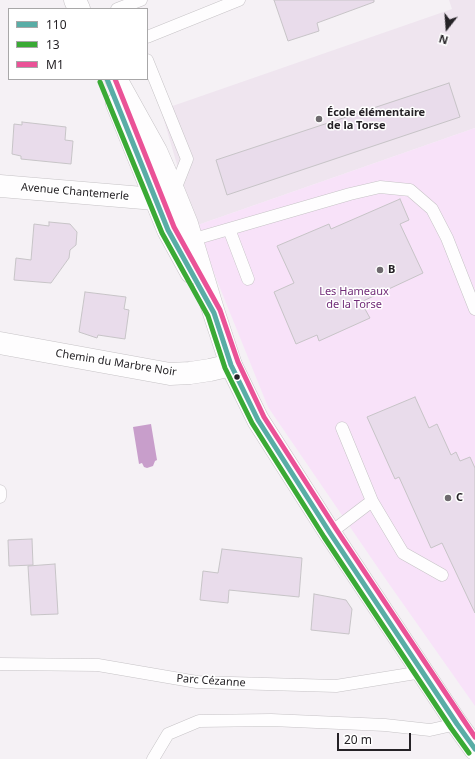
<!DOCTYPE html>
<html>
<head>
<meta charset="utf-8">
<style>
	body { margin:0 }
	#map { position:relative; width:475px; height:759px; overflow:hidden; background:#f5f1f5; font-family:"Noto Sans",sans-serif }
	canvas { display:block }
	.legend { position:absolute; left:8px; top:8px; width:140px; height:72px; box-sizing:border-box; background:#fff; border:1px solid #a8a7a8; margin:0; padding:5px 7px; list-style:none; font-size:12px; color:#252226 }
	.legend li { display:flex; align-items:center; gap:8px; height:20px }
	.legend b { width:20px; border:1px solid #a8a7a8 }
	.north { position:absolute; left:427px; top:8px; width:40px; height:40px; -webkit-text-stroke:3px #fff; paint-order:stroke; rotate:197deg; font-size:11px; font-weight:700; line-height:16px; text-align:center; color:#252226 }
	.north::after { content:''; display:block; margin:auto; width:14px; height:18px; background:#252226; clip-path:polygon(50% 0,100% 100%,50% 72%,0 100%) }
	.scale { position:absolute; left:337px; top:733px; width:74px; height:18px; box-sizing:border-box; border:2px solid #252226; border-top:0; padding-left:5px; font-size:12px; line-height:14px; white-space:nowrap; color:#252226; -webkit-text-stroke:3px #fff; paint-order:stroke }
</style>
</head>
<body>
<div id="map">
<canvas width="475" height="759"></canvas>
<ul class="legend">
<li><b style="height:5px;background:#59ada6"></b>110</li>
<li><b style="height:5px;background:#3aaa35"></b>13</li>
<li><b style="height:5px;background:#ea5297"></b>M1</li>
</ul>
<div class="north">N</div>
<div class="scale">20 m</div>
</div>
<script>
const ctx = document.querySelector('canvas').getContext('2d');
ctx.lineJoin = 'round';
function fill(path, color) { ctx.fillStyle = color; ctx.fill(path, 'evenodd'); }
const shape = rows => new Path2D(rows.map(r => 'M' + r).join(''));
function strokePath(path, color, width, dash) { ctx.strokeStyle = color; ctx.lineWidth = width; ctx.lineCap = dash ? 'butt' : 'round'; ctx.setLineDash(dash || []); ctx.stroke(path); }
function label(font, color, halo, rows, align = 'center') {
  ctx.font = font + ' "Noto Sans",sans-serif'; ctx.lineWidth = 3; ctx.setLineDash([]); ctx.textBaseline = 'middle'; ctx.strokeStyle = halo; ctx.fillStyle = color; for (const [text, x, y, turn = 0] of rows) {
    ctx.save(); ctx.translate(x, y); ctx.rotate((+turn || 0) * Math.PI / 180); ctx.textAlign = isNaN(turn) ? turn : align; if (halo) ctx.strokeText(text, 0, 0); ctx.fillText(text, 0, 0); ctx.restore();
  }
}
const built = shape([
	[449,0,475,0,475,128,195,226,161,110,452,9]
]);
const green = shape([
	[475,128,475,706,387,581,268,407,195,226]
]);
const water = shape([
	[151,424,157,460,155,461,153,466,147,468,144,467,142,463,139,464,133,427]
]);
const building = shape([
	[274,0,374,0,374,2,317,23,319,31,288,41,274,0],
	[449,83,460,117,227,195,216,160,449,83],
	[22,122,66,127,65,140,73,141,71,164,21,159,21,156,12,154,14,124,22,125,22,122],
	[400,199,409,220,400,224,423,273,361,302,370,318,319,341,317,335,296,344,274,292,294,283,277,246,329,224,331,229,400,199],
	[49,222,70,224,77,232,76,245,70,250,69,258,51,283,14,280,16,258,31,260,34,224,49,226,49,222],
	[85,292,126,297,124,309,129,310,125,339,98,335,97,338,79,332,85,292],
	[415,397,429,428,437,424,451,455,456,452,460,461,470,457,475,468,475,613,442,543,431,548,399,477,395,479,367,417,415,397],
	[32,539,33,565,9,566,8,540,32,539],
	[222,549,302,558,299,597,229,590,228,603,200,600,203,571,218,573,222,549],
	[55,564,58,614,31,615,28,566,55,564],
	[314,594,346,600,352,609,349,634,311,630,314,594]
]);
const service = shape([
	[117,9,141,0],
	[147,37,239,0],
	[147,60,187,159,174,192],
	[229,229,248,279],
	[191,240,350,194,380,187,410,190,432,209,447,238,475,309],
	[0,491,0,497],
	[372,501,403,553,442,575],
	[330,533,372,501,342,428],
	[0,664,98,665,197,682,336,686,422,672],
	[153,759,168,734,199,721,271,720,385,725,430,730,457,724]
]);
const minor = shape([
	[0,186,155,199,173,193],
	[0,343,170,374,190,373,210,370,231,365]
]);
const tertiary = shape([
	[75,0,79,9],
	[116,79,156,151,174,192,187,224,214,313,231,365,258,420,330,533,457,724,475,749],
	[117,104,168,230,191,272]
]);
const bus1 = shape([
	[107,79,168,230,214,313,231,365,258,420,330,533,457,724,475,749]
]);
const bus2 = shape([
	[100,82,162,233,208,316,225,368,252,423,324,537,451,728,469,753]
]);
const bus3 = shape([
	[115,79,174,227,220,310,238,362,264,417,336,529,475,737]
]);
const markers = [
	[319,119,4,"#6e6a6e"],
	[380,270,4,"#6e6a6e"],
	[237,377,3.5,"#252226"],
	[448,498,4,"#6e6a6e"]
];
const poiNames = [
	["École élémentaire",327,113],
	["de la Torse",327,126],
	["B",388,270],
	["C",456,498]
];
const streetNames = [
	["Avenue Chantemerle",75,192,5],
	["Chemin du Marbre Noir",116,363,9],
	["Parc Cézanne",211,681,4]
];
const parkNames = [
	["Les Hameaux",354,292],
	["de la Torse",354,305]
];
fill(built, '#efe5ef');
fill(green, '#f8e2f9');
fill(water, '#c89ecb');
fill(building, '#e9dceb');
strokePath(building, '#c7c4c7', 1);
strokePath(service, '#c6c3c6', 13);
strokePath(minor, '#c6c3c6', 23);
strokePath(tertiary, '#c6c3c6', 23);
strokePath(service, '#fefdfe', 12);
strokePath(minor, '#fefdfe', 22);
strokePath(tertiary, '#fefdfe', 22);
strokePath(bus1, '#59ada6', 5);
strokePath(bus2, '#3aaa35', 5);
strokePath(bus3, '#ea5297', 5);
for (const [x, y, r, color] of markers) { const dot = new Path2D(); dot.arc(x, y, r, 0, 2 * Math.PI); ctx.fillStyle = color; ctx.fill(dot); strokePath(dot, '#fff', 1.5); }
label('bold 11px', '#252226', '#fff', poiNames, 'left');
label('11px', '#252226', '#fff', streetNames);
label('11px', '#712c78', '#fff', parkNames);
</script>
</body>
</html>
